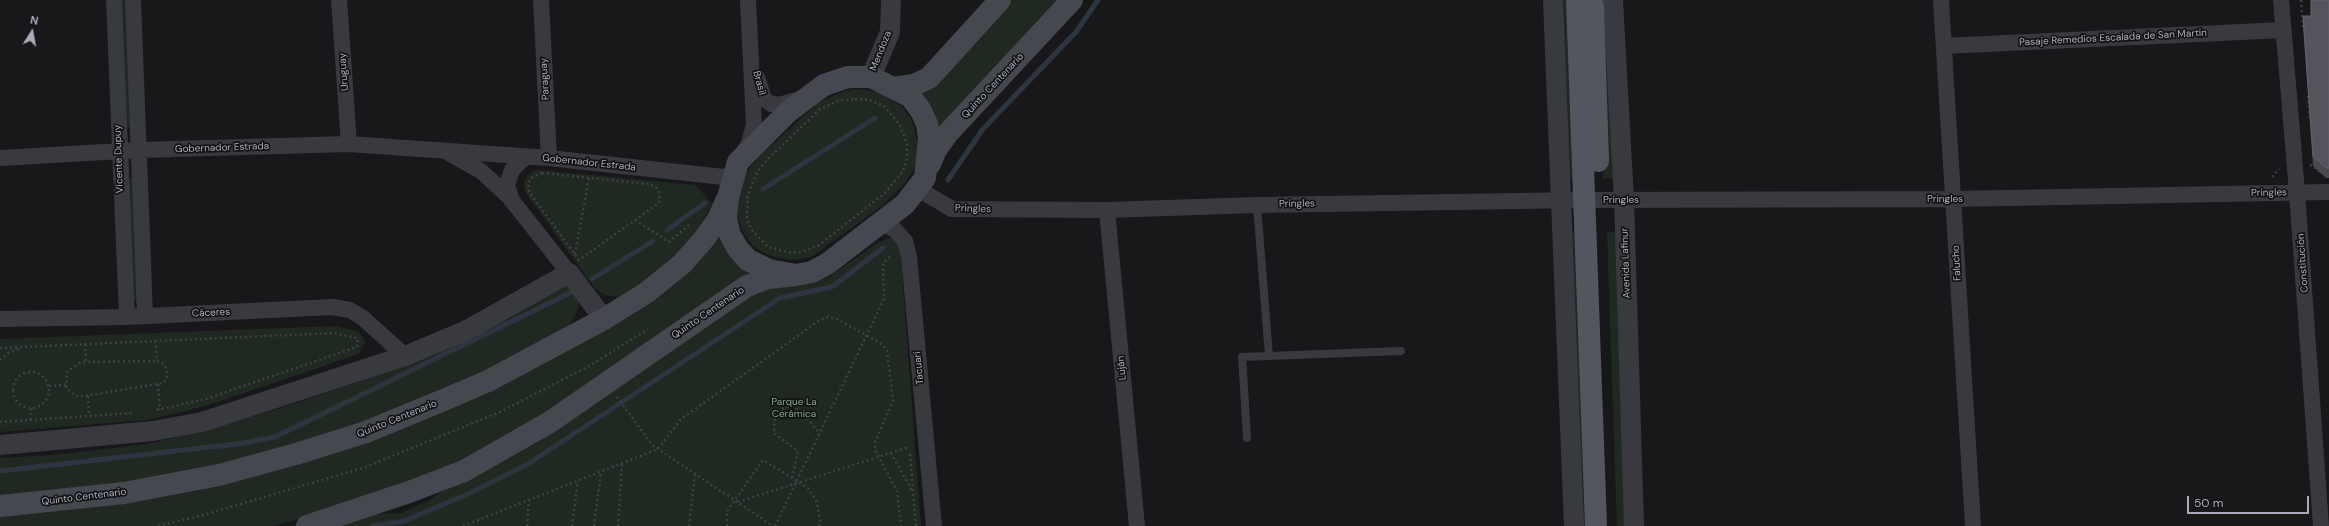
<!DOCTYPE html>
<html>
<head>
<meta charset="utf-8">
<style>
	body { margin:0 }
	#map { position:relative; width:2329px; height:526px; overflow:hidden; background:#18181a; font-family:"DM Sans",sans-serif }
	canvas { display:block }
	.north { position:absolute; left:12px; top:12px; width:40px; height:40px; -webkit-text-stroke:3px #131316; paint-order:stroke; rotate:11deg; font-size:11px; font-weight:700; line-height:16px; text-align:center; color:#a9adbb }
	.north::after { content:''; display:block; margin:auto; width:14px; height:18px; background:#a9adbb; clip-path:polygon(50% 0,100% 100%,50% 72%,0 100%) }
	.scale { position:absolute; left:2187px; top:496px; width:122px; height:18px; box-sizing:border-box; border:2px solid #a9adbb; border-top:0; padding-left:5px; font-size:12px; line-height:14px; white-space:nowrap; color:#a9adbb; -webkit-text-stroke:3px #131316; paint-order:stroke }
</style>
</head>
<body>
<div id="map">
<canvas width="2329" height="526"></canvas>
<div class="north">N</div>
<div class="scale">50 m</div>
</div>
<script>
const ctx = document.querySelector('canvas').getContext('2d');
ctx.lineJoin = 'round';
function fill(path, color) { ctx.fillStyle = color; ctx.fill(path, 'evenodd'); }
const shape = rows => new Path2D(rows.map(r => 'M' + r).join(''));
function strokePath(path, color, width, dash) { ctx.strokeStyle = color; ctx.lineWidth = width; ctx.lineCap = dash ? 'butt' : 'round'; ctx.setLineDash(dash || []); ctx.stroke(path); }
function label(font, color, halo, rows, align = 'center') {
  ctx.font = font + ' "DM Sans",sans-serif'; ctx.lineWidth = 3.5; ctx.setLineDash([]); ctx.textBaseline = 'middle'; ctx.strokeStyle = halo; ctx.fillStyle = color; for (const [text, x, y, turn = 0] of rows) {
    ctx.save(); ctx.translate(x, y); ctx.rotate((+turn || 0) * Math.PI / 180); ctx.textAlign = isNaN(turn) ? turn : align; if (halo) ctx.strokeText(text, 0, 0); ctx.fillText(text, 0, 0); ctx.restore();
  }
}
const green = shape([
	[121,0,127,0,132,127,126,127],
	[1009,0,1059,0,939,130,923,94],
	[1562,0,1571,0,1577,178,1567,178],
	[1598,0,1607,0,1613,178,1603,179],
	[863,89,883,94,902,107,911,119,917,139,918,155,914,169,905,183,882,206,811,257,794,260,778,258,764,253,753,246,743,232,738,217,737,200,742,182,751,166,763,153,818,103,844,91],
	[539,170,696,185,712,204,688,247,628,296,616,297,603,294,594,287,525,192,524,183,527,176,533,171],
	[127,178,133,178,138,300,132,300],
	[1571,232,1580,232,1591,526,1582,526],
	[1607,232,1617,232,1626,526,1617,526],
	[718,238,730,256,749,273,600,379,477,455,331,510,273,526,0,526,0,514,16,513,436,414],
	[888,238,892,238,900,247,921,526,331,526,371,514,401,513,430,500,451,485,760,290,815,283,829,277,874,245],
	[565,285,571,286,579,300,578,308,572,322,557,337,472,380,325,437,159,479,0,497,0,458,52,455,147,444,202,431,278,409,387,372],
	[334,326,358,331,365,341,359,354,206,406,147,420,0,432,0,339]
]);
const stream = shape([
	[948,180,983,129,1076,32,1098,0],
	[763,189,875,118],
	[667,230,705,203],
	[592,279,653,241],
	[0,471,237,444,275,437,570,293],
	[372,526,405,521,472,492,528,464,780,298,832,287,883,248]
]);
const path = shape([
	[2301,0,2303,27],
	[2308,96,2310,119],
	[855,99,870,100,884,106,900,125,907,144,907,158,903,171,885,193,819,245,805,251,792,253,768,247,751,229,747,219,748,195,757,172,766,161,819,110,838,101,855,99],
	[2310,165,2313,166,2320,172],
	[542,173,649,184,658,189,660,195,659,203,579,260,529,192,528,184,531,178,542,173],
	[2272,177,2279,169],
	[635,220,669,242,689,225],
	[575,254,589,178],
	[155,341,157,361],
	[85,344,86,362],
	[0,348,333,333,357,338,358,342,357,347,206,399,156,410],
	[0,360,8,353,21,348],
	[157,361,164,364,167,371,167,378,163,383,85,396,75,396,66,388,67,372,81,362,157,361],
	'13 390a18 18 0 1 1 36 0a18 18 0 1 1-36 0Z',
	[158,384,160,410],
	[49,386,66,385],
	[88,396,89,416],
	[617,397,652,445,773,526],
	[30,420,31,408],
	[0,422,133,413],
	[891,453,912,491],
	[910,454,916,526],
	[792,478,798,451,774,433,775,415,781,409,789,406,797,409,805,415,820,434],
	[738,502,909,447],
	[158,526,200,516,363,468,500,412,591,365,648,329],
	[463,526,658,449,681,419,820,320,828,317,837,319,866,335,883,345,887,350,893,401,875,442,875,450,897,491,901,526],
	[527,526,529,500],
	[572,526,578,481],
	[594,526,601,472],
	[618,526,622,463],
	[689,526,695,474],
	[727,526,727,511,763,460,808,488,817,502,820,520,819,526],
	[775,526,884,299,883,263,892,255]
]);
const service = shape([
	[1257,205,1269,356],
	[1247,438,1242,357,1401,351]
]);
const minor = shape([
	[114,0,127,317],
	[133,0,145,316],
	[339,0,349,144],
	[541,0,549,158],
	[1941,0,1973,526],
	[2281,0,2297,192,2321,526],
	[1944,46,2283,30],
	[757,77,764,99,771,104,779,105,800,99],
	[744,152,749,143,754,125,748,0],
	[450,154,481,171,510,198,569,273],
	[0,158,139,150,349,144,549,158,733,178],
	[918,189,952,209,1107,210,1257,205,1584,200,1954,199,2329,192],
	[512,201,507,185,512,170,525,157],
	[1107,210,1137,526],
	[881,223,894,229,905,241,909,257,934,526],
	[0,319,127,317,332,307,350,310,363,318,405,356]
]);
const tertiary = shape([
	[1553,0,1574,526],
	[1613,0,1624,200,1634,526],
	[871,77,890,32,891,0],
	[0,445,153,431,202,422,405,356,465,331,569,273,604,319]
]);
const secondary = shape([
	[893,88,914,85,929,78,1000,0],
	[930,164,936,150,948,133,1072,0],
	[0,506,124,493,219,475,296,454,366,432,446,399,488,381,604,319,646,293,682,264,704,239,718,219,726,201],
	[307,526,409,492,464,471,550,422,747,286,768,278,796,275,812,272,827,264,905,204,925,178,929,138,927,124,921,111,911,97,871,77,848,77,824,85,788,112,738,162,728,197,726,219,730,235,738,249,748,260,769,270,796,275]
]);
const primary = shape([
	[1577,0,1596,526],
	[1593,6,1598,161]
]);
const wall = shape([
	[2329,0,2329,178,2326,178,2313,166,2303,25,2303,16,2311,16]
]);
const building = shape([
	[2311,0,2329,0,2329,168,2326,168,2313,156,2303,16,2311,16,2311,0]
]);
const streetNames = [
	["Pasaje Remedios Escalada de San Martín",2113,38,-3],
	["Mendoza",881,51,-68],
	["Uruguay",344,72,-94],
	["Paraguay",545,79,-93],
	["Brasil",759,83,75],
	["Quinto Centenario",993,86,-47],
	["Gobernador Estrada",222,148,-2],
	["Vicente Dupuy",119,159,-92],
	["Gobernador Estrada",589,163,6],
	["Pringles",2269,193,-1],
	["Pringles",1945,199],
	["Pringles",1621,200],
	["Pringles",1297,204,-1],
	["Pringles",973,209,2],
	["Avenida Lafinur",1626,263,-92],
	["Falucho",1957,263,-93],
	["Constitución",2303,263,-94],
	["Cáceres",211,313,-3],
	["Quinto Centenario",708,313,-34],
	["Tacuarí",919,368,-95],
	["Luján",1122,368,-95],
	["Quinto Centenario",397,419,-22],
	["Quinto Centenario",84,497,-7]
];
const parkNames = [
	["Parque La",794,402],
	["Cerámica",794,414]
];
fill(green, '#1f2921');
strokePath(stream, '#2d3640', 5);
strokePath(path, '#3f4047', 2.5, [2, 3]);
strokePath(service, '#393940', 8);
strokePath(minor, '#393940', 16);
strokePath(tertiary, '#393940', 20);
strokePath(secondary, '#464850', 22);
strokePath(primary, '#54565f', 22);
fill(wall, '#494950');
fill(building, '#54545c');
strokePath(building, '#61626a', 1);
label('10px', '#a9adbb', '#131316', streetNames);
label('10px', '#7fa784', '#131316', parkNames);
</script>
</body>
</html>
